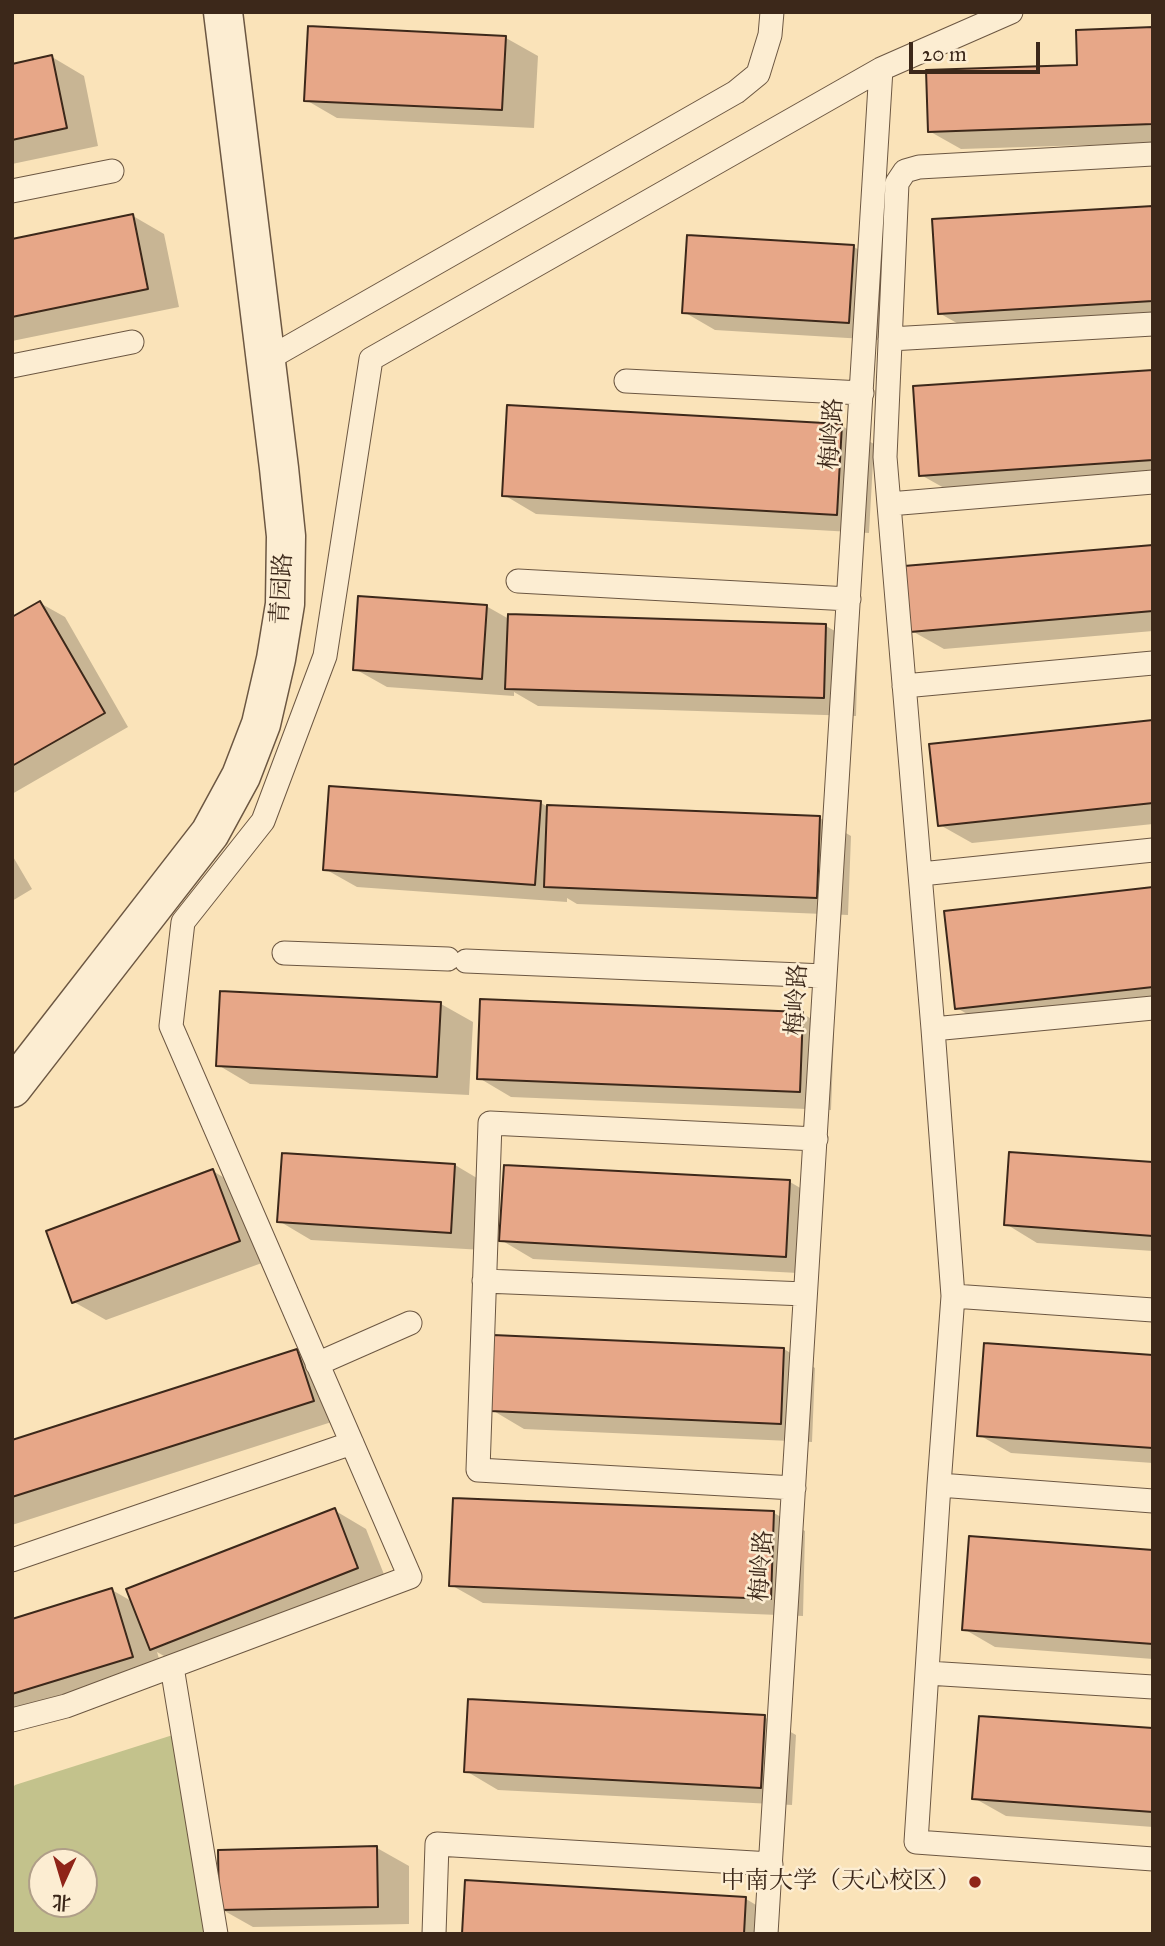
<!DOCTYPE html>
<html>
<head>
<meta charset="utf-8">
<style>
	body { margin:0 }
	#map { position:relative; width:1165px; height:1946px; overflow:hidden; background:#fae3b9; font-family:"IM FELL Great Primer","Noto Serif SC",serif }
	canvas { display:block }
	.frame { position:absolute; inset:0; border:14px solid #3c281a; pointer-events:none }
	.north { position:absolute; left:28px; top:1848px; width:70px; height:70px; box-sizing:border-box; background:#fcedd2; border:2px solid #af9e88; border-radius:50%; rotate:184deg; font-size:19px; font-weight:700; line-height:28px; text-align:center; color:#3c281a }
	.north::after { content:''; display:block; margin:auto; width:24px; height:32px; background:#8f2418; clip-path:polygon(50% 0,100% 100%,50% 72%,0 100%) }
	.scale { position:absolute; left:909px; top:42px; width:131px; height:32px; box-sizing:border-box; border:4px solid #3c281a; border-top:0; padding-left:9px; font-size:21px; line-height:24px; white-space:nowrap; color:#3c281a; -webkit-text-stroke:5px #fcedd2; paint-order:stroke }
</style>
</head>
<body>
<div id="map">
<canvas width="1165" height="1946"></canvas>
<div class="frame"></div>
<div class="north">北</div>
<div class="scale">20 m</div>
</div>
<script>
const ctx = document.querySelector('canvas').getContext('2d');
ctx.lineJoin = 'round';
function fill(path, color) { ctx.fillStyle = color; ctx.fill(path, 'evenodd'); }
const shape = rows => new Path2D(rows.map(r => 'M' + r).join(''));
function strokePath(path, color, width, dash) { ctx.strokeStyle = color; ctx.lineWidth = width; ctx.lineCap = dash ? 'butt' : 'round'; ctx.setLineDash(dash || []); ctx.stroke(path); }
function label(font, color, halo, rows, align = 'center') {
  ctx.font = font + ' "IM FELL Great Primer","Noto Serif SC",serif'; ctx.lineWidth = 5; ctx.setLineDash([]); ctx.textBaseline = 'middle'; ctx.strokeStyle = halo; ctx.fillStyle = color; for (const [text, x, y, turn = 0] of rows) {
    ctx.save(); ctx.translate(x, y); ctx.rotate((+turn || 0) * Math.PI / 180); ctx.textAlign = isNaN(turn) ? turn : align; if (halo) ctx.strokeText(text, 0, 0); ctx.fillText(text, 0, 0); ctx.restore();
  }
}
const green = shape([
	[176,1734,208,1934,12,1934,12,1789,15,1785],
	[42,1862,84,1862,84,1904,42,1904]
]);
const shadow = shape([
	[1153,29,1153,143,961,149,929,131,1079,67],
	[506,38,538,56,534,128,337,118,306,100],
	[52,57,84,76,98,146,12,164,12,65],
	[1153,207,1153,320,971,331,939,313],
	[133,216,164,234,179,307,12,341,12,240],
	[854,247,885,265,881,340,715,330,684,312],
	[1153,372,1153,480,953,493,921,475],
	[842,426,874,444,869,533,536,514,504,495],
	[1153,547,1153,631,944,649,912,631],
	[40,603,65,617,128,727,12,794,12,619],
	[486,606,509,619,826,626,858,644,856,716,538,706,514,692,514,696,387,687,355,669],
	[1153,722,1153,824,972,843,940,825],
	[541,803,548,807,820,818,851,836,848,915,577,904,567,898,567,902,357,887,325,869],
	[12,855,32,889,12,901],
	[1153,889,1153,1008,989,1027,957,1008],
	[222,993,441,1004,473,1022,469,1095,250,1084,218,1065],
	[803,1014,834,1032,831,1110,511,1097,479,1078],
	[283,1155,455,1165,487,1184,483,1250,311,1240,279,1221],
	[1153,1164,1153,1251,1037,1243,1006,1224],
	[213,1171,244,1190,270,1260,106,1320,74,1302],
	[790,1182,821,1200,817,1274,533,1259,501,1240],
	[784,1349,815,1368,812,1442,524,1429,492,1410],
	[297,1351,329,1369,344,1418,12,1525,12,1442],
	[1153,1357,1153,1463,1011,1453,979,1435],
	[334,1510,366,1529,389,1587,183,1667,157,1652,164,1675,12,1721,12,1620,112,1590,133,1602],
	[774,1513,805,1531,803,1616,483,1603,451,1585],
	[1153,1552,1153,1659,995,1647,964,1629],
	[764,1717,796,1735,792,1805,498,1790,466,1771],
	[1153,1730,1153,1827,1006,1816,974,1798],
	[377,1848,409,1866,409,1924,253,1927,221,1909],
	[746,1899,778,1918,776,1934,464,1934]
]);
const building = shape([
	[308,26,506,36,502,110,304,101,308,26],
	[1153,27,1153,124,928,132,926,70,1077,65,1076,30,1153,27],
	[52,55,67,128,12,140,12,64,52,55],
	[1153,206,1153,301,938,314,932,219,1153,206],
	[133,214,148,289,12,317,12,239,133,214],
	[687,235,854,245,849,323,682,313,687,235],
	[1153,370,1153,460,919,476,913,386,1153,370],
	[507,405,842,424,837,515,502,496,507,405],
	[1153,545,1153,611,910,632,904,566,1153,545],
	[358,596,487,605,482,679,353,670,358,596],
	[40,601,105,713,12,766,12,617,40,601],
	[508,614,826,624,824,698,505,689,508,614],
	[1153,720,1153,803,938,826,929,744,1153,720],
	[329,786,541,801,535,885,323,870,329,786],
	[547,805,820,816,817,898,544,887,547,805],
	[1153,887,1153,987,955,1009,944,911,1153,887],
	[220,991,441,1002,437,1077,216,1066,220,991],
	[480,999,803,1012,800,1092,477,1079,480,999],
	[1009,1152,1153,1162,1153,1236,1004,1225,1009,1152],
	[282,1153,455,1164,451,1233,277,1222,282,1153],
	[504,1165,790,1180,786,1257,499,1241,504,1165],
	[213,1169,240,1241,72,1303,46,1231,213,1169],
	[493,1335,784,1348,781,1424,490,1411,493,1335],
	[984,1343,1153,1355,1153,1448,977,1436,984,1343],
	[297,1349,314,1401,12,1497,12,1440,297,1349],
	[453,1498,774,1511,771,1599,449,1586,453,1498],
	[335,1508,358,1568,150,1650,126,1589,335,1508],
	[969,1536,1153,1550,1153,1644,962,1630,969,1536],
	[112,1588,133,1657,12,1694,12,1619,112,1588],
	[468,1699,765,1715,761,1788,464,1772,468,1699],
	[979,1716,1153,1728,1153,1812,972,1799,979,1716],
	[377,1846,378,1907,219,1910,218,1850,377,1846],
	[465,1880,746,1897,744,1934,462,1934,465,1880]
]);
const service = shape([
	[12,191,112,171],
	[890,339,1153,324],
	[266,360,736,92,758,74,770,35,772,12],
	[12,366,132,342],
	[626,381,862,393],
	[889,504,1153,482],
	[518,581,849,599],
	[904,686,1153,663],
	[921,874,1153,850],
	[284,953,448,959],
	[466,961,825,976],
	[933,1029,885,457,897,183,905,171,919,167,1153,154],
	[484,1281,805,1294],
	[953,1296,1153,1310],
	[317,1364,410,1323],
	[939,1485,953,1296,933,1029,1153,1008],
	[794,1488,478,1470,490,1123,816,1139],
	[1153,1501,939,1485,916,1842,1153,1859],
	[12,1560,352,1443],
	[172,1667,216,1934],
	[927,1673,1153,1687],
	[12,1720,66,1706,410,1577,171,1026,183,922,263,821,325,656,371,359,881,69,1011,12],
	[434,1934,437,1844,771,1864],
	[766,1934,881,69]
]);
const tertiary = shape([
	[12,1088,210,833,241,776,261,724,276,659,285,604,286,536,279,468,223,12]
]);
const markers = [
	[975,1882,7,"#8f2418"]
];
const streetNames = [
	["梅岭路",833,434,-86],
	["青园路",283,589,-87],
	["梅岭路",798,1000,-87],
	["梅岭路",763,1566,-86]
];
const poiNames = [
	["中南大学（天心校区）",961,1882]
];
fill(green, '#c3c28c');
fill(shadow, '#0003');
fill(building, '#e7a788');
strokePath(building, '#3c281a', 2);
strokePath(service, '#6c5742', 25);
strokePath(tertiary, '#6c5742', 41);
strokePath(service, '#fcedd2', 23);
strokePath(tertiary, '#fcedd2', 38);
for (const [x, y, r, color] of markers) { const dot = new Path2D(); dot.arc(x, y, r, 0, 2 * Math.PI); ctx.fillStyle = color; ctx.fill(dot); strokePath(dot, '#fcedd2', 2.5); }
label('24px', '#3c281a', '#fcedd2', streetNames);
label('24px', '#3c281a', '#fcedd2', poiNames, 'right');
</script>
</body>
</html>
